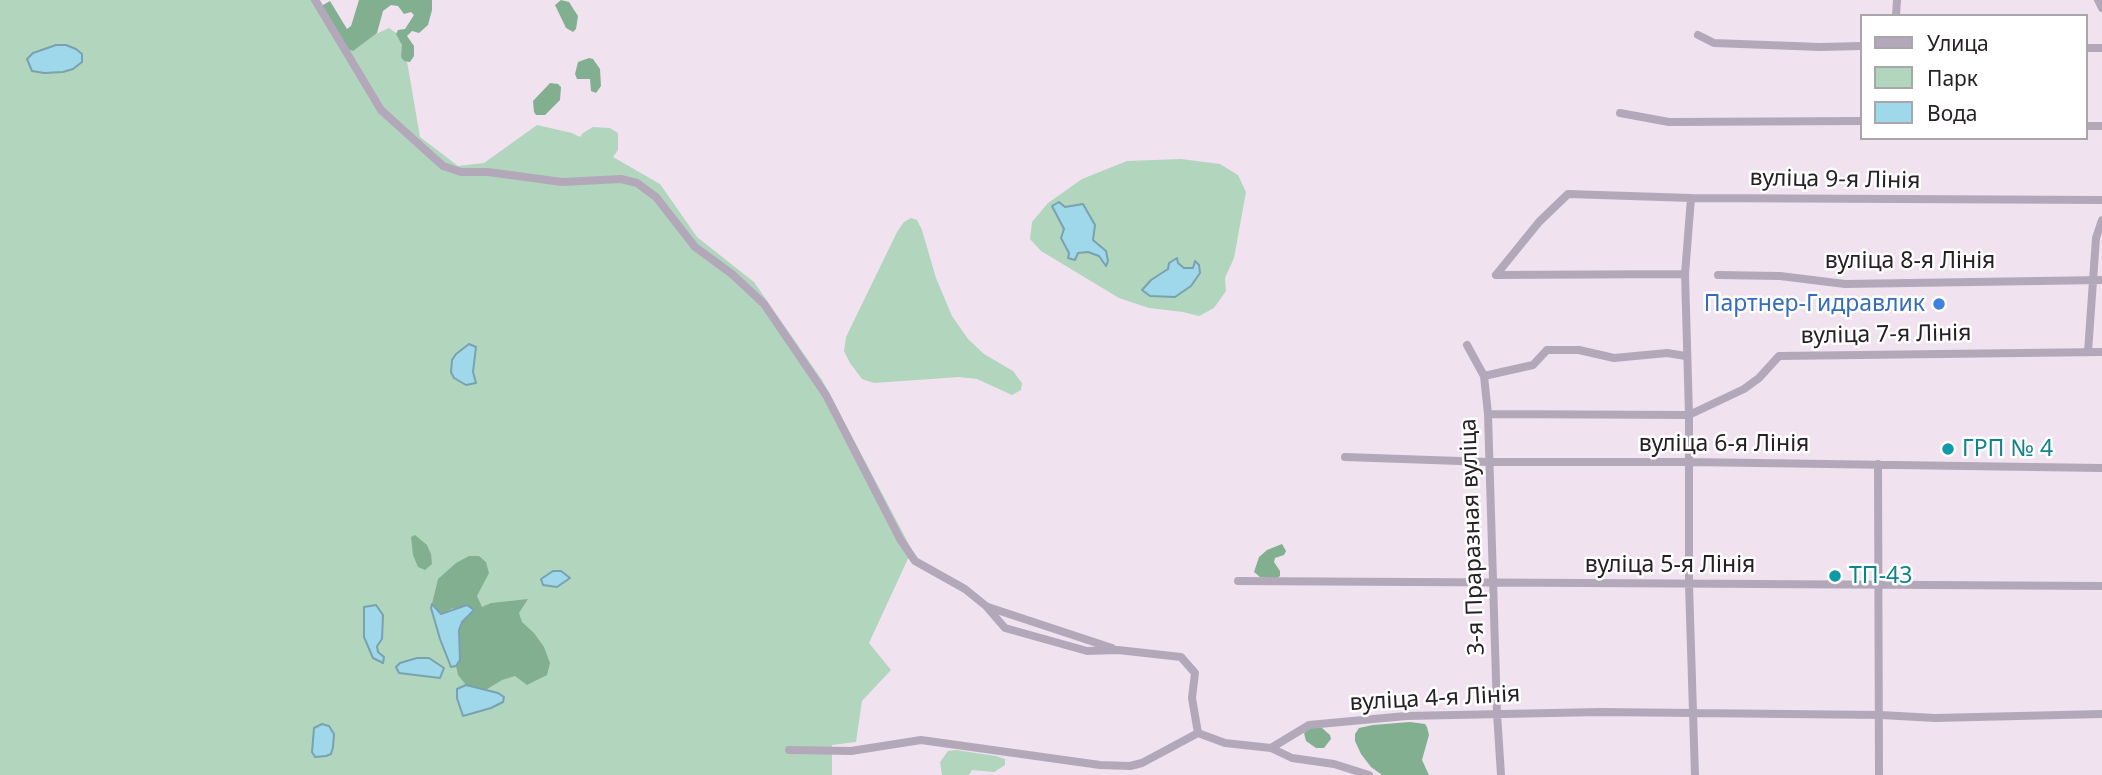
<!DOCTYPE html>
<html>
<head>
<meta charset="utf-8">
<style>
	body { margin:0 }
	#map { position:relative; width:2102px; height:775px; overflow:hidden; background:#f1e2f0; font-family:"Noto Sans",sans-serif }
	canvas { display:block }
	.legend { position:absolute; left:1860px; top:14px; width:228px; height:126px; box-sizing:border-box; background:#fff; border:2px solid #a8a6a8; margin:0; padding:9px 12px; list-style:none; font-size:21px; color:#262025 }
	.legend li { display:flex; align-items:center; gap:14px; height:35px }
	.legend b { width:35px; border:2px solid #a8a6a8 }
</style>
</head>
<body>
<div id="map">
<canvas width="2102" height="775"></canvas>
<ul class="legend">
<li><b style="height:9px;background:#b3a8ba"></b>Улица</li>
<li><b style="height:19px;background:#b2d6bd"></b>Парк</li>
<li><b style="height:19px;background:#9ed8ea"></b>Вода</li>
</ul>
</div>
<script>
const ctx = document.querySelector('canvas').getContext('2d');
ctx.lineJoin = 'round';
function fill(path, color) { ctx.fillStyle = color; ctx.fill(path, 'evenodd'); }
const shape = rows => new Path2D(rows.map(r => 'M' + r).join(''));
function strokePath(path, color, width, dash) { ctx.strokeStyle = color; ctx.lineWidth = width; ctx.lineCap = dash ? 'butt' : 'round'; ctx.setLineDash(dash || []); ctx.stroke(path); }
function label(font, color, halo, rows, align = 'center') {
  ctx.font = font + ' "Noto Sans",sans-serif'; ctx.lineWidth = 5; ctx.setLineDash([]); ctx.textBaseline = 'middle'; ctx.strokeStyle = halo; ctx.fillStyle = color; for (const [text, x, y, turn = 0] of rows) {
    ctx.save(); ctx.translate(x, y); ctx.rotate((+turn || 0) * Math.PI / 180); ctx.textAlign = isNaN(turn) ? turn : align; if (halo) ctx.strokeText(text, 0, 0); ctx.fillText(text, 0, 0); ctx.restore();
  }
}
const green = shape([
	[0,0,320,0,347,47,389,28,403,38,420,137,458,166,484,163,537,125,572,133,580,137,583,133,593,127,610,128,618,133,618,150,613,157,660,184,697,237,754,282,822,380,912,550,869,643,891,670,862,701,856,742,832,745,832,775,0,775],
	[1181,159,1220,164,1238,175,1246,192,1234,258,1225,278,1226,291,1214,308,1199,316,1183,312,1149,308,1119,298,1041,251,1030,239,1032,222,1048,203,1082,179,1127,161],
	[1083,204,1095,225,1093,240,1102,249,1106,265,1099,256,1088,252,1069,254,1061,238,1064,229,1064,207],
	[1195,262,1191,286,1151,280,1178,263,1184,268,1193,268],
	[911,218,917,220,922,230,936,278,952,316,968,339,984,354,1013,371,1022,383,1021,390,1012,395,977,379,959,377,874,383,862,379,850,363,844,351,846,337,897,232,904,222],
	[956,750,996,756,1005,759,1005,765,994,772,972,770,969,775,942,775,940,762,948,751]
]);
const forest = shape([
	[359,0,432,0,432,10,428,25,419,33,412,31,407,36,414,46,414,56,410,62,404,61,401,57,402,45,396,34,398,30,405,29,414,15,411,12,404,14,398,6,391,5,383,11,377,33,353,51,347,49,323,10,323,5,330,1,347,29,351,26],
	[561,0,569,2,578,16,576,29,573,32,566,28,555,5],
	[589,58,593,59,600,69,601,86,596,93,591,91,590,79,577,79,575,74,578,62],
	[550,83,558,84,561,87,560,100,545,115,536,115,534,112,533,101],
	[415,535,427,545,431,554,432,564,425,570,418,567,413,555,411,537],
	[1282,544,1286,551,1284,555,1275,558,1274,562,1280,571,1280,576,1276,579,1260,577,1254,572,1259,557,1267,550],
	[469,556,479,556,486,562,489,573,477,596,482,607,491,603,528,599,519,613,522,622,534,633,544,647,550,663,547,675,527,685,515,676,502,680,484,691,466,685,458,675,456,666,460,660,459,630,462,622,453,608,441,614,432,604,438,579,456,563],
	[1410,722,1425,724,1427,727,1429,735,1422,760,1429,775,1382,775,1371,767,1361,754,1355,741,1355,734,1359,728,1373,725],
	[1310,728,1322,728,1330,735,1331,739,1324,748,1316,748,1306,741,1304,733]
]);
const water = shape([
	[56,45,66,45,76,49,82,54,82,62,73,69,63,72,44,73,32,71,27,59,33,53,56,45],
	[1059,202,1065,207,1083,204,1095,225,1093,240,1106,251,1108,261,1106,266,1099,256,1088,252,1078,253,1075,260,1068,258,1069,253,1061,238,1064,229,1052,206,1059,202],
	[1177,258,1178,263,1184,268,1193,268,1195,261,1199,265,1200,273,1191,286,1175,297,1150,296,1142,290,1151,280,1168,269,1169,263,1177,258],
	[469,344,476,347,473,372,476,383,466,385,454,378,451,372,452,360,456,354,469,344],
	[553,571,561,571,570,578,557,587,543,585,541,579,553,571],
	[432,604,441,614,467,605,474,610,462,622,459,630,460,660,456,666,451,667,440,639,431,608,432,604],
	[376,605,383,615,382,639,377,646,378,652,384,657,383,663,373,658,364,637,364,607,376,605],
	[417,658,429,658,444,668,440,678,399,673,396,667,400,663,417,658],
	[466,685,498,693,504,697,503,702,491,708,463,716,457,698,457,689,466,685],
	[322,724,329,726,334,734,333,747,331,754,326,756,315,757,312,752,314,728,322,724]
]);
const street = shape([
	[315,0,381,110,443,166,461,172,488,172,562,182,621,179,637,183,656,197,695,247,732,274,764,304,826,395,900,539,915,561,965,589,986,606,1005,628,1087,651,1118,650,1181,657,1195,673,1192,698,1198,733],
	[2098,0,2102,8],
	[1896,16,1897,0],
	[1698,35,1714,43,1820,47,1862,46],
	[2086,48,2102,48],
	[1620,113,1669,122,1862,121],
	[2086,126,2102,126],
	[1691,198,1685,274,1689,415,1689,585,1695,775],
	[1496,275,1539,222,1568,194,1691,198,2102,200],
	[1496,275,1685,274],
	[1718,275,1780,276,1845,284,2102,280],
	[1467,345,1484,376,1488,414,1497,713,1501,775],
	[2088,352,2096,238,2102,220],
	[1484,376,1533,365,1547,350,1579,350,1614,358,1667,353,1686,356],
	[1488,414,1689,415,1744,389,1759,378,1779,356,2102,352],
	[1345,457,1488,462,1688,462,2102,468],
	[1878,464,1879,775],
	[1238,581,2102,586],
	[988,607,1112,648],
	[1271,748,1292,758,1334,764,1369,775],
	[789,750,851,751,921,740,1100,765,1130,766,1142,763,1198,733,1225,743,1271,748,1309,725,1406,716,1600,712,1881,715,1935,718,2102,714]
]);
const markers = [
	[1939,304,7,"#3f7fe0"],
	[1948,449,7,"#0f9aa8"],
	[1835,576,7,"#0f9aa8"]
];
const streetNames = [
	["вуліца 9-я Лінія",1835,180,1],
	["вуліца 8-я Лінія",1910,261],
	["вуліца 7-я Лінія",1886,335,-1],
	["вуліца 6-я Лінія",1724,444],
	["3-я Праразная вуліца",1473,537,-92],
	["вуліца 5-я Лінія",1670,565],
	["вуліца 4-я Лінія",1435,699,-3]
];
const shopNames = [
	["Партнер-Гидравлик",1925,304]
];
const cultureNames = [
	["ГРП № 4",1962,449],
	["ТП-43",1849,576]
];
fill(green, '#b2d6bd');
fill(forest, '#83af91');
fill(water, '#9ed8ea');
strokePath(water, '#7aa1af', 2);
strokePath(street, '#b3a8ba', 8);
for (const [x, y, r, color] of markers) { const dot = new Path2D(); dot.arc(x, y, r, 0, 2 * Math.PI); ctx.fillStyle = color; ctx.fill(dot); strokePath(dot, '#fff', 2.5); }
label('23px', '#262025', '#fff', streetNames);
label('23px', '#366cbe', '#fff', shopNames, 'right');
label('23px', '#0d838f', '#fff', cultureNames, 'left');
</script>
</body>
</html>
